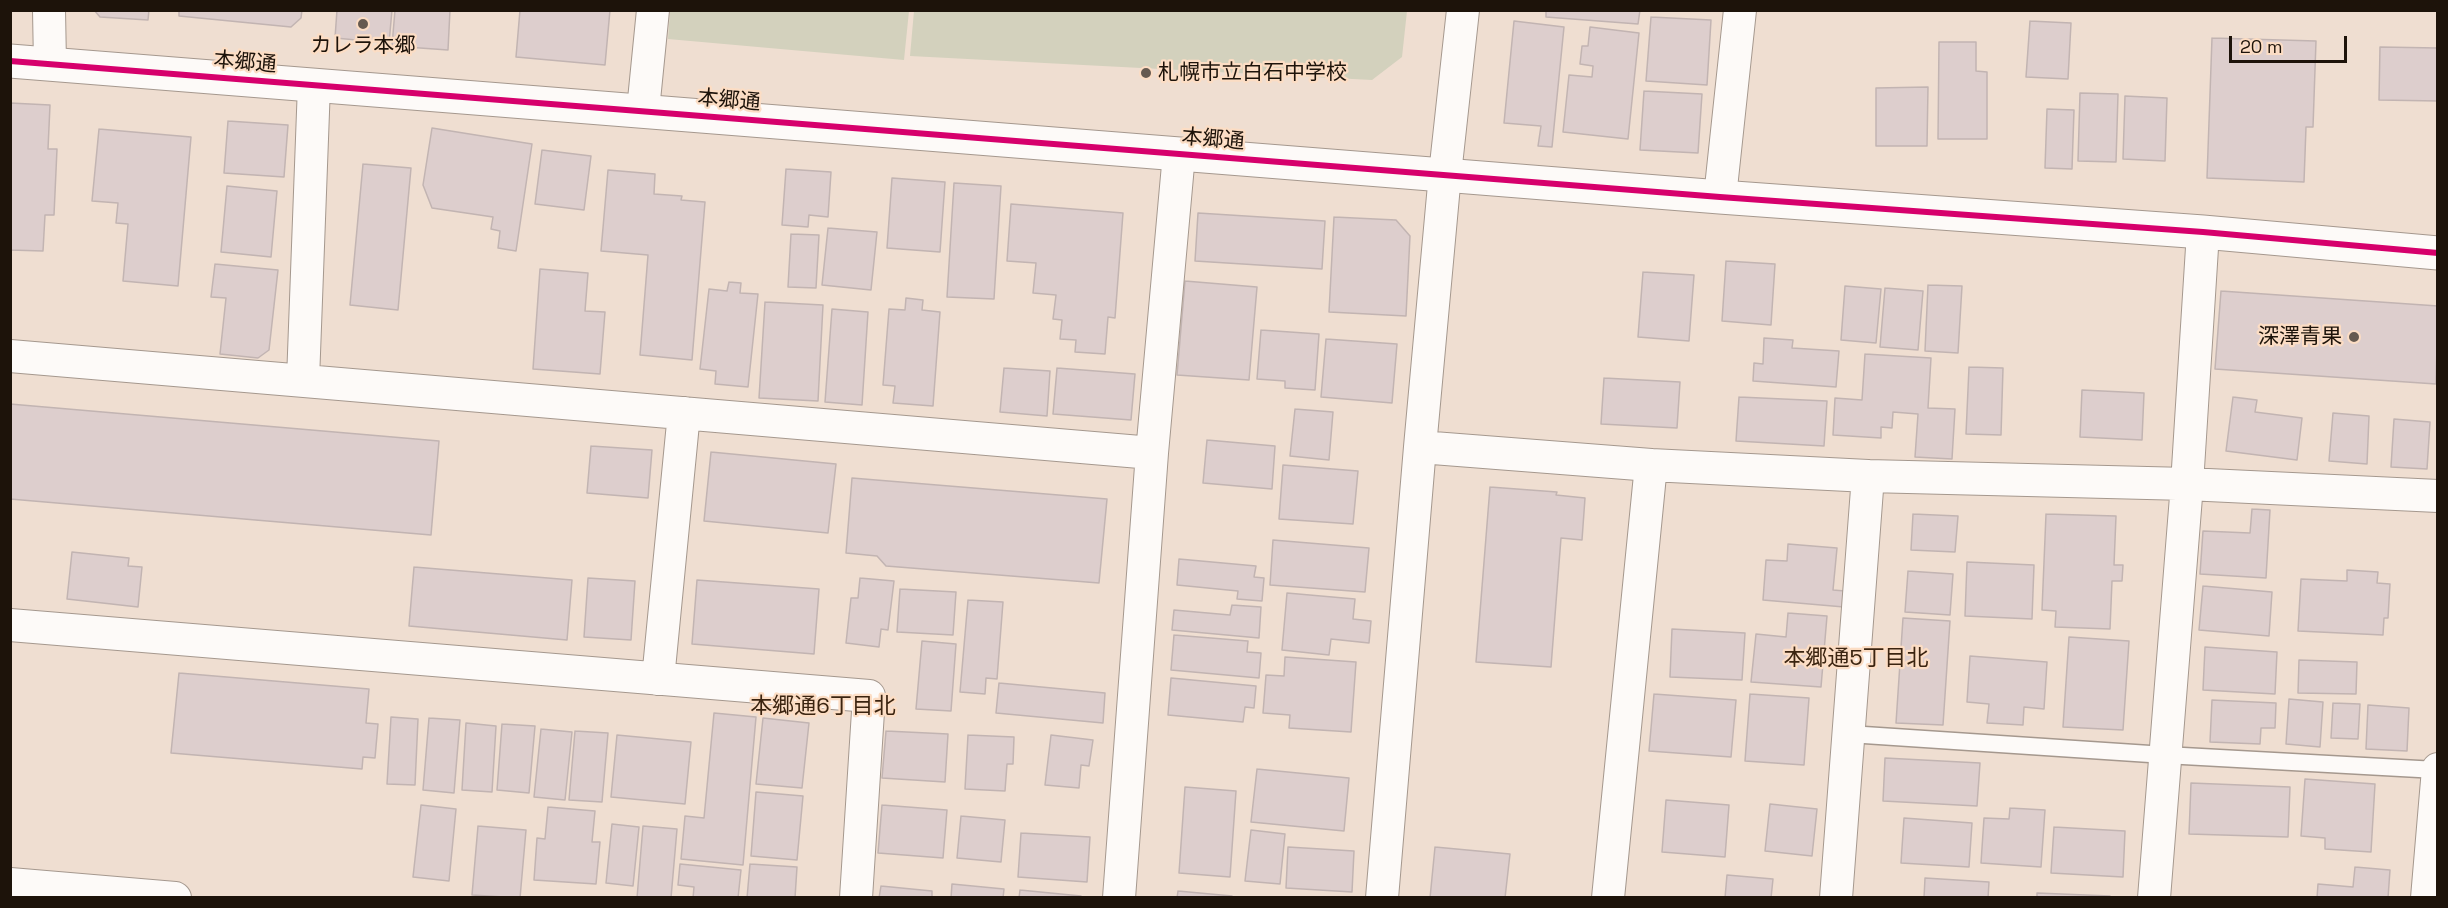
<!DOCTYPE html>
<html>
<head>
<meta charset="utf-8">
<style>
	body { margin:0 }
	#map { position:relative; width:2448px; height:908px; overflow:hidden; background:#efded1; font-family:"Space Grotesk",sans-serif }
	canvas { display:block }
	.frame { position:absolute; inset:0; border:12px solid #1d130a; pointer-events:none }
	.scale { position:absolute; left:2229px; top:36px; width:118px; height:27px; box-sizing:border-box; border:3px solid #1d130a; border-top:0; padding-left:8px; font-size:18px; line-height:21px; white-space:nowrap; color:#1d130a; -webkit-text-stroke:4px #fcddc4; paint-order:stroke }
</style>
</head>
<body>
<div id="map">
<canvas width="2448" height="908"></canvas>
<div class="frame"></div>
<div class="scale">20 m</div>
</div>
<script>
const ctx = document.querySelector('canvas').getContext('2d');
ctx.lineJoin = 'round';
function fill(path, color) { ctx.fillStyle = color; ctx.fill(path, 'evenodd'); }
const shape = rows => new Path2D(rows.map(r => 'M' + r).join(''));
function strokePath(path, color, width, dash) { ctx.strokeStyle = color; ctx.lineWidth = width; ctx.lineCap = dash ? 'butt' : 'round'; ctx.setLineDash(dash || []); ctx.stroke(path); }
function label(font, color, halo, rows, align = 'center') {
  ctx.font = font + ' "Space Grotesk","Noto Sans JP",sans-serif'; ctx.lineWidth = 4.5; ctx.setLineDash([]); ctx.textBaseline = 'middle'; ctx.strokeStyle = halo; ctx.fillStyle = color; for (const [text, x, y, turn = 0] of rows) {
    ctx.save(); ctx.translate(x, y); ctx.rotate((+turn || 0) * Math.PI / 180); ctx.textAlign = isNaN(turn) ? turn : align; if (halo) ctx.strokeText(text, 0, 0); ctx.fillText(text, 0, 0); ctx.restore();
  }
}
const green = shape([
	[670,11,909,11,904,60,668,39],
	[914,11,914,10,1407,11,1402,57,1372,80,910,56]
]);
const building = shape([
	[94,10,149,10,148,20,100,17,94,10],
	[179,10,302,10,301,18,291,27,179,16,179,10],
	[337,10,392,10,389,43,335,38,337,10],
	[395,10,450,10,448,50,392,46,395,10],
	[520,10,610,10,605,65,516,57,520,10],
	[1546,10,1640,10,1638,24,1546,17,1546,10],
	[1651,17,1711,20,1707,85,1646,81,1651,17],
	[1514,21,1564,27,1552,147,1538,146,1541,126,1504,123,1514,21],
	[2030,21,2071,23,2068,79,2026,77,2030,21],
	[1590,27,1639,33,1628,139,1563,132,1569,75,1592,77,1593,66,1580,64,1582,46,1588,46,1590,27],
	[2212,38,2316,41,2313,127,2306,127,2304,182,2207,178,2212,38],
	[1939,42,1976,42,1976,71,1987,72,1987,139,1938,139,1939,42],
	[2380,47,2438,48,2438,101,2379,100,2380,47],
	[1928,87,1927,146,1876,146,1876,88,1928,87],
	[1644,91,1702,94,1698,153,1640,150,1644,91],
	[2080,93,2118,94,2116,162,2078,161,2080,93],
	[2125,96,2167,98,2165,161,2123,159,2125,96],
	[10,103,50,105,48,149,57,149,54,215,45,215,43,251,10,250,10,103],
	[2047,109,2074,110,2072,169,2045,168,2047,109],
	[228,121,288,125,284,177,224,173,228,121],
	[432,128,532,144,516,251,498,248,500,231,491,229,493,217,432,208,423,185,432,128],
	[99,129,191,137,178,286,123,281,128,224,116,223,118,203,92,201,99,129],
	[542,150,591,156,584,210,535,204,542,150],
	[363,164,411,168,398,310,350,305,363,164],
	[786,169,831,172,828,217,809,215,808,227,782,225,786,169],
	[608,170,655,174,654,194,682,196,681,200,705,202,692,360,640,355,648,255,601,251,608,170],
	[892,178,945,182,940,252,887,248,892,178],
	[954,183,1001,186,994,299,947,297,954,183],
	[227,186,277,191,271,257,221,252,227,186],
	[1011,204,1123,213,1115,318,1108,317,1105,354,1075,352,1076,340,1060,339,1062,320,1053,319,1056,295,1033,293,1036,263,1007,261,1011,204],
	[1198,213,1325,221,1322,269,1195,261,1198,213],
	[1334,217,1396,220,1410,236,1406,316,1329,312,1334,217],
	[828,228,877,232,871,290,822,285,828,228],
	[791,234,819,235,816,288,788,287,791,234],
	[1726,261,1775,264,1771,325,1722,321,1726,261],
	[215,264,278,270,269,350,258,358,220,354,226,298,211,297,215,264],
	[540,269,588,273,585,311,605,312,600,374,533,369,540,269],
	[1643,272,1694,275,1689,341,1638,337,1643,272],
	[1185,281,1257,287,1249,380,1177,375,1185,281],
	[729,282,741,283,740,293,758,294,748,387,715,384,716,371,700,369,709,289,727,291,729,282],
	[1928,285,1962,286,1958,353,1925,351,1928,285],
	[1845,286,1881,289,1876,343,1841,340,1845,286],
	[1885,288,1923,291,1918,350,1880,347,1885,288],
	[2221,291,2438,306,2436,384,2215,369,2221,291],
	[906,298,923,300,922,310,940,312,933,406,893,403,895,386,883,385,889,309,905,310,906,298],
	[765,302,823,305,818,401,759,398,765,302],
	[832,309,868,312,862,405,825,402,832,309],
	[1261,330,1319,334,1315,390,1285,388,1285,381,1257,379,1261,330],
	[1764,338,1793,340,1792,348,1839,351,1836,387,1753,381,1754,363,1763,364,1764,338],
	[1326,339,1397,344,1392,403,1321,397,1326,339],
	[1865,354,1931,358,1928,408,1955,409,1952,459,1915,457,1918,414,1893,412,1892,428,1881,427,1881,438,1833,435,1835,398,1862,400,1865,354],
	[1969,367,2003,368,2001,435,1966,434,1969,367],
	[1004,368,1050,371,1047,416,1000,412,1004,368],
	[1057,368,1135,374,1131,420,1053,414,1057,368],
	[1604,378,1680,382,1677,428,1601,424,1604,378],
	[2082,390,2144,393,2142,440,2080,437,2082,390],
	[1739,397,1827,401,1824,446,1736,441,1739,397],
	[2233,397,2257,400,2255,412,2302,418,2297,460,2226,451,2233,397],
	[10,404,439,441,431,535,10,499,10,404],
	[1295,409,1333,412,1329,460,1290,456,1295,409],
	[2333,413,2369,416,2367,464,2329,461,2333,413],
	[2394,419,2430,422,2427,469,2391,467,2394,419],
	[1207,440,1275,446,1272,489,1203,483,1207,440],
	[591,446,652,450,648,498,587,493,591,446],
	[711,452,836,464,828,533,704,521,711,452],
	[1283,465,1358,471,1353,524,1279,519,1283,465],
	[852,478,1107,499,1099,583,886,566,877,556,846,553,852,478],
	[1490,487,1557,492,1556,495,1585,498,1582,540,1561,538,1551,667,1476,662,1490,487],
	[2252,509,2270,510,2266,578,2200,574,2203,531,2250,533,2252,509],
	[1913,514,1958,516,1955,552,1911,550,1913,514],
	[2046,514,2116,516,2114,565,2123,565,2122,581,2112,581,2110,629,2055,627,2056,611,2042,610,2046,514],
	[1273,540,1369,548,1365,592,1270,585,1273,540],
	[1788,544,1837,548,1833,590,1845,591,1844,607,1763,600,1766,560,1787,561,1788,544],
	[72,552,129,558,128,566,142,567,138,607,67,599,72,552],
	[1179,559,1256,566,1254,577,1264,578,1262,601,1237,599,1238,591,1177,585,1179,559],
	[1967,562,2034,565,2032,619,1965,616,1967,562],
	[414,567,572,580,567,640,409,626,414,567],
	[2347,570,2378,572,2377,583,2390,584,2388,618,2384,618,2383,635,2298,631,2301,579,2347,581,2347,570],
	[1908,571,1953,574,1950,615,1905,612,1908,571],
	[588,578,635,581,631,640,584,637,588,578],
	[860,578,894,581,888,630,881,629,879,647,846,643,851,598,858,598,860,578],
	[697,580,819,589,814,654,692,644,697,580],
	[2203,586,2272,592,2269,636,2199,630,2203,586],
	[900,589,956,592,953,635,897,632,900,589],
	[1287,593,1355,599,1353,619,1371,621,1369,643,1331,639,1329,655,1282,650,1287,593],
	[968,600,1003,602,997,679,986,678,985,694,960,692,968,600],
	[1232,605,1261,607,1259,638,1172,630,1174,610,1230,615,1232,605],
	[1788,613,1827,616,1821,687,1751,682,1756,634,1786,637,1788,613],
	[1903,618,1950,621,1943,725,1896,723,1903,618],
	[1672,629,1745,633,1742,680,1670,677,1672,629],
	[1174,635,1248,641,1247,652,1261,653,1259,678,1171,670,1174,635],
	[2069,637,2129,641,2123,730,2063,727,2069,637],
	[922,641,956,644,951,711,916,709,922,641],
	[2205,647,2277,652,2275,694,2203,690,2205,647],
	[1970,656,2047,662,2044,709,2024,707,2023,725,1987,723,1989,704,1967,702,1970,656],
	[1285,657,1356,662,1351,732,1289,728,1290,715,1263,713,1266,675,1284,676,1285,657],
	[2299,660,2357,662,2356,694,2298,693,2299,660],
	[179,673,369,689,366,723,378,724,375,758,363,757,362,769,171,753,179,673],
	[1171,678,1256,686,1254,708,1245,707,1243,722,1168,715,1171,678],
	[999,683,1105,693,1103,723,996,713,999,683],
	[1654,694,1736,700,1731,757,1649,751,1654,694],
	[1750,694,1809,698,1804,765,1745,761,1750,694],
	[2289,699,2323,702,2320,747,2286,744,2289,699],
	[2212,700,2276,703,2275,728,2261,728,2260,744,2210,742,2212,700],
	[2333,703,2360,704,2358,739,2331,738,2333,703],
	[2368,705,2409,708,2407,751,2366,749,2368,705],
	[714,713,756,717,743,865,681,859,685,816,704,818,714,713],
	[391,717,418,719,415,785,387,784,391,717],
	[429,718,460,720,454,793,423,790,429,718],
	[763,718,809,723,802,788,756,784,763,718],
	[466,723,496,726,492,792,462,790,466,723],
	[502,724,535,726,529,793,497,790,502,724],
	[541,729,572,732,565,800,534,797,541,729],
	[575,731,608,733,602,802,569,800,575,731],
	[886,731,948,734,945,782,882,778,886,731],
	[617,735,691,742,685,804,611,797,617,735],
	[968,735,1014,737,1013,764,1007,764,1005,791,965,789,968,735],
	[1051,735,1093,740,1089,766,1081,765,1079,788,1045,785,1051,735],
	[1885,758,1980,763,1977,806,1883,801,1885,758],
	[1257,769,1349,778,1344,831,1251,822,1257,769],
	[2305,779,2375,784,2371,852,2325,849,2325,838,2301,836,2305,779],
	[2191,783,2290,787,2288,837,2189,834,2191,783],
	[1185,787,1236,791,1230,877,1179,873,1185,787],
	[756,792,803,796,797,860,751,856,756,792],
	[1666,800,1729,805,1725,857,1662,852,1666,800],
	[1770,804,1817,809,1812,856,1765,851,1770,804],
	[421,805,456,809,449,881,413,877,421,805],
	[882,805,947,810,943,858,878,853,882,805],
	[548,807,595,811,592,842,600,842,596,884,534,880,537,838,545,839,548,807],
	[2010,808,2045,810,2041,867,1981,863,1984,818,2009,819,2010,808],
	[961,816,1005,820,1001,862,957,858,961,816],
	[1904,818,1972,823,1969,867,1901,863,1904,818],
	[612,824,639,827,633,886,606,883,612,824],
	[478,826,526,830,520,898,472,895,478,826],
	[643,826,677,829,671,898,637,898,643,826],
	[2054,827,2125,831,2123,877,2051,873,2054,827],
	[1251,830,1285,834,1280,884,1245,881,1251,830],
	[1021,833,1090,837,1087,882,1018,877,1021,833],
	[1288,847,1354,851,1352,892,1286,888,1288,847],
	[1435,847,1510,854,1505,898,1430,898,1435,847],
	[680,864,741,870,738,898,693,898,694,887,678,885,680,864],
	[750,864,797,867,795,898,747,898,750,864],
	[2355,867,2390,870,2388,898,2317,898,2318,884,2353,887,2355,867],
	[1727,875,1773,879,1771,898,1725,898,1727,875],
	[1925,878,1989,882,1988,898,1924,898,1925,878],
	[952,884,1004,889,1003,898,951,898,952,884],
	[881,886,932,891,932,898,879,898,881,886],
	[1020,890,1081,896,1081,898,1019,898,1020,890],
	[1178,891,1232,896,1232,898,1177,898,1178,891],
	[2037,893,2110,896,2110,898,2037,898,2037,893]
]);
const service = shape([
	[1849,734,2165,755,2437,770]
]);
const minor = shape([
	[49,10,50,64],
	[643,110,653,10],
	[1720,197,1740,10],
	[10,356,1152,453],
	[303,380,314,85],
	[1420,447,1651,465,1868,476,2187,484,2438,496],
	[10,625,869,696,856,898],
	[658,679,684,413],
	[10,884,175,898],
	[1119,898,1152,453,1179,154],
	[1382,898,1420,447,1445,174,1463,10],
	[1608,898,1651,465],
	[1836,898,1868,476],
	[2154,898,2187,484,2203,232],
	[2427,898,2438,769]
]);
const tertiary = shape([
	[10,61,1720,197,2203,232,2438,253]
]);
const cycleway = shape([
	[10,61,1720,197,2203,232,2438,253]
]);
const markers = [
	[363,24,6,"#665a50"],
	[1146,73,6,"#665a50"],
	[2354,337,6,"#665a50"]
];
const poiNames = [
	["カレラ本郷",363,46],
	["札幌市立白石中学校",1158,73,"left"],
	["深澤青果",2342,337,"right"]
];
const streetNames = [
	["本郷通",245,63,5],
	["本郷通",729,101,5],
	["本郷通",1213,140,5]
];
const neighbourhoodNames = [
	["本郷通5丁目北",1856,659],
	["本郷通6丁目北",823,707]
];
fill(green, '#d3d1bd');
fill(building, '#ddcecd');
strokePath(building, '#c2b4b2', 1.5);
strokePath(service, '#a5988e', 19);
strokePath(minor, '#a5988e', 34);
strokePath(tertiary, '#a5988e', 35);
strokePath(service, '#fdfaf8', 16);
strokePath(minor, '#fdfaf8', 32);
strokePath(tertiary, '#fdfaf8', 33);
strokePath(cycleway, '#d6006c', 6);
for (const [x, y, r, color] of markers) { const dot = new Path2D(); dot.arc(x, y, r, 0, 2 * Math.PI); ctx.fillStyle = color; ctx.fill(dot); strokePath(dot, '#fcddc4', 2); }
label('21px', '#1d130a', '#fcddc4', poiNames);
label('21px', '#1d130a', '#fcddc4', streetNames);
label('22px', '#3b2410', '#fcddc4', neighbourhoodNames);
</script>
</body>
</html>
